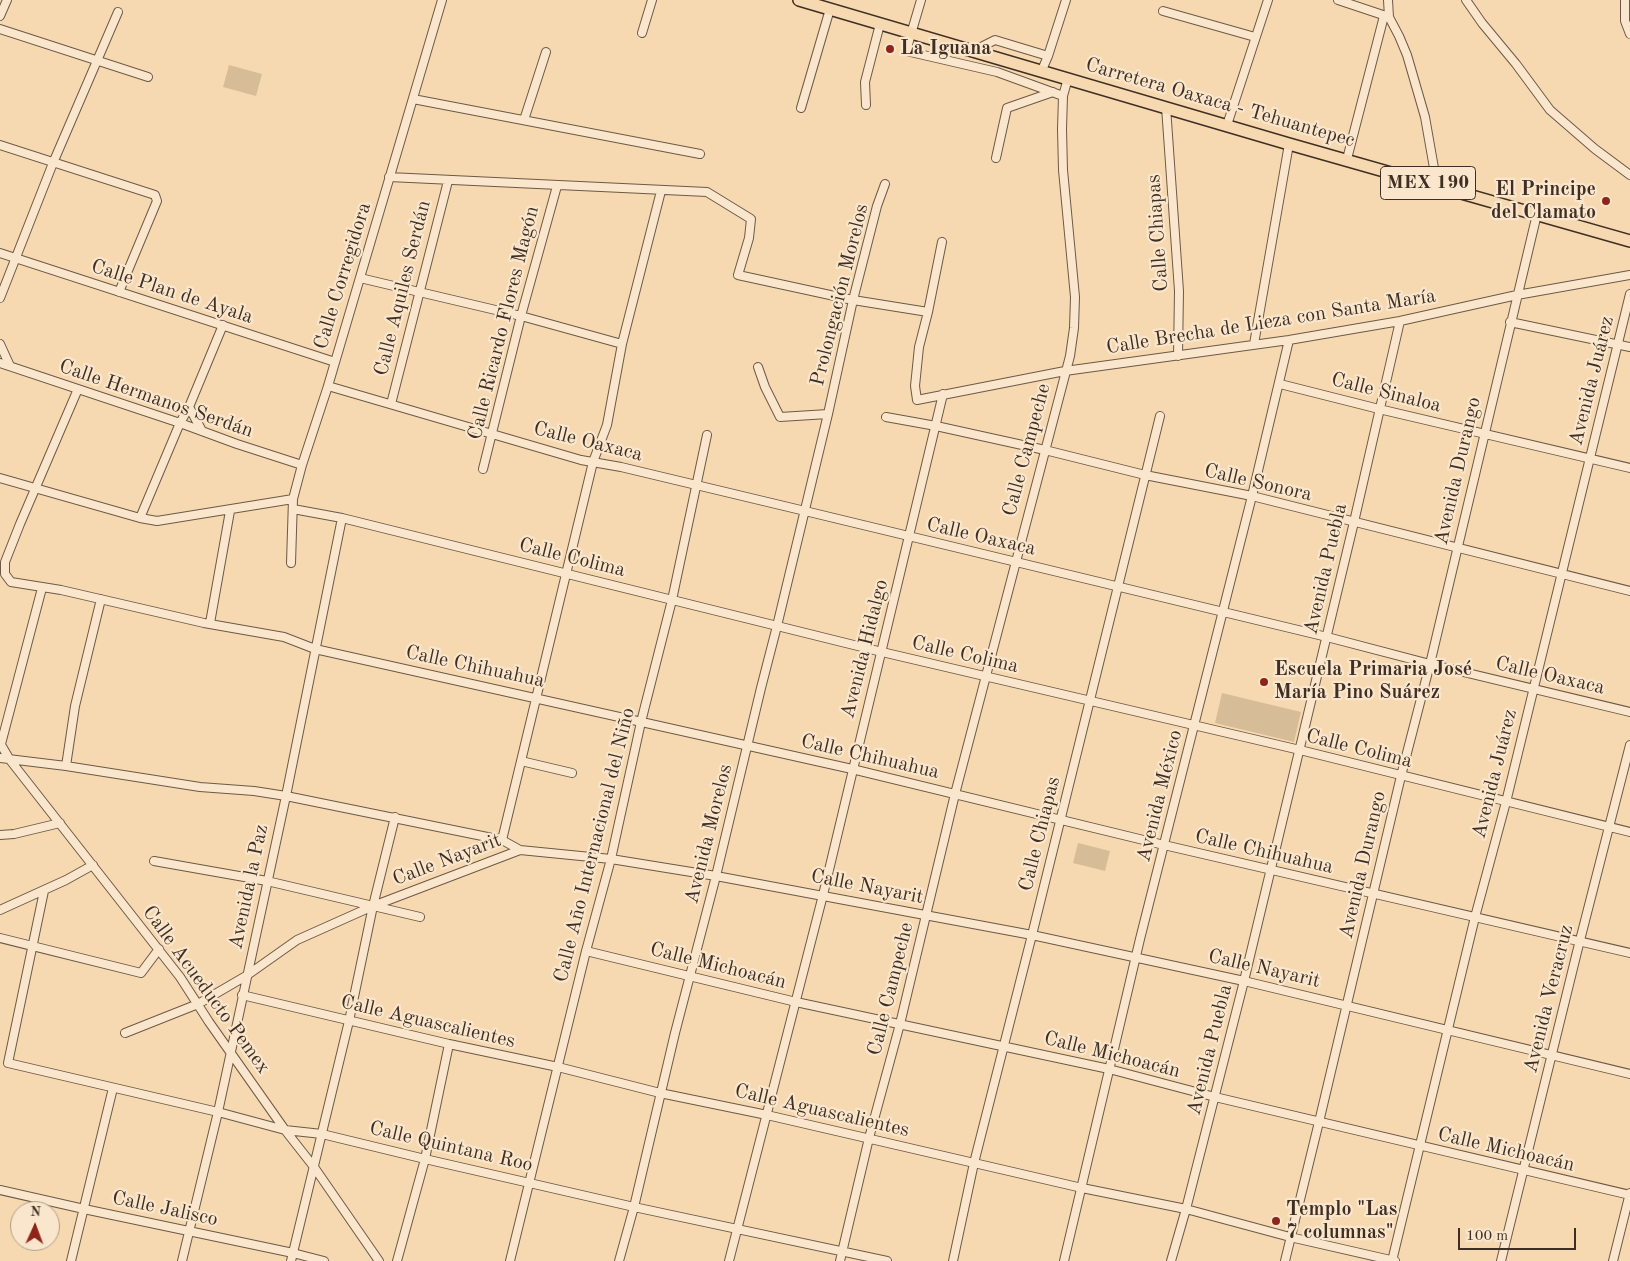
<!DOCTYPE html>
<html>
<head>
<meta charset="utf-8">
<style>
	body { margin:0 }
	#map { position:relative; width:1630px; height:1261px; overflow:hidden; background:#f6d9b0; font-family:"Old Standard TT",serif }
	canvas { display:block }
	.north { position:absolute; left:10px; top:1201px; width:50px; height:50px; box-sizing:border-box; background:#f9e6cc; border:1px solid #af9c88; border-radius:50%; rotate:2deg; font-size:14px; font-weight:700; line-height:20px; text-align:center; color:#3f2e23 }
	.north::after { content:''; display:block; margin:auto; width:18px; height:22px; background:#8f2418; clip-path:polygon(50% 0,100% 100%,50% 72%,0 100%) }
	.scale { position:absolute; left:1458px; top:1228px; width:118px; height:22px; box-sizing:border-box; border:2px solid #3f2e23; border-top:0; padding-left:6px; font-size:15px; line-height:18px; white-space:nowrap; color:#3f2e23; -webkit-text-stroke:4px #f9e6cc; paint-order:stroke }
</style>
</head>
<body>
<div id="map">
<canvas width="1630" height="1261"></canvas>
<div class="north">N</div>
<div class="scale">100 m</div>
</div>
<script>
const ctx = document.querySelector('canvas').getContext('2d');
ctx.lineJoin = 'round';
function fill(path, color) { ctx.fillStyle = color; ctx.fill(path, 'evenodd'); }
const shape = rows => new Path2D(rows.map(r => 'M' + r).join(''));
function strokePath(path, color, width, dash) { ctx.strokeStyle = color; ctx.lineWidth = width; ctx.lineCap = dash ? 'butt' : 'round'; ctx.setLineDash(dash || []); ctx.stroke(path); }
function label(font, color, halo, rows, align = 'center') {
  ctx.font = font + ' "Old Standard TT",serif'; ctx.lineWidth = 4.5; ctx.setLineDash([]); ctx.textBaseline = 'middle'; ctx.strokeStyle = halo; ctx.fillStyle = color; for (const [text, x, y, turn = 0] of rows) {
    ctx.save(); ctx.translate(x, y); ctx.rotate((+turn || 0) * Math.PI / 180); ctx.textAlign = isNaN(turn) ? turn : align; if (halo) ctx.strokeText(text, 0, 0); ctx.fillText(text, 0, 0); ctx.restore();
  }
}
const green = shape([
	[229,65,262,74,256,96,223,87],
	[1222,693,1301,712,1294,742,1215,723],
	[1078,843,1110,851,1105,871,1073,863]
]);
const minor = shape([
	[921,0,906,51,997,72,1063,96],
	[1338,0,1389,17,1399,36,1407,55,1425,117,1437,185],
	[1388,0,1389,17],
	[1466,0,1482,23,1516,64,1550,110,1595,149,1630,175],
	[1625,0,1625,21,1630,34],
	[1163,11,1255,37],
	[0,16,7,0],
	[0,29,148,77],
	[642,33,652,0],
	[973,51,995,40,1048,56,1042,70],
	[1048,56,1066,0],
	[413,99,700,154],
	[866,105,865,82,880,24],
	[1166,107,1179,291,1178,356],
	[801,108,830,9],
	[524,120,546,52],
	[1227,125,1268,0],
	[0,145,155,195,157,201,119,292],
	[996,158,1007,108,1053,92],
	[1347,159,1384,16],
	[389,177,707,192,751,219,749,238,738,275,853,300,928,312],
	[942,242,928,312,919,347,915,386,917,400,1065,371,1289,340,1400,321,1517,295,1630,275],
	[0,253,335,362],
	[360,278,521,316,622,344],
	[0,298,53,163,118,12],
	[1510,322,1630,347],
	[0,344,10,366],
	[1254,344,1289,144],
	[0,363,180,423,237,444,302,465],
	[758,367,765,387,780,417,828,414],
	[1280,384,1379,409,1630,468],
	[328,386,581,460,621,467,805,511,1327,637,1430,664,1630,712],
	[78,389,20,524,5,562,5,574,11,582,61,590,204,623,284,637,315,649,852,769,1164,845,1630,953],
	[391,404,448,181],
	[189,407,202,431],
	[886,417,936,426,1045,450,1145,475,1252,496,1630,591],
	[483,469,521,316,557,186],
	[0,478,140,518,157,521,293,499],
	[293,509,342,518,882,652,1300,750,1630,832],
	[140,518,180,423,189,407,223,325],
	[291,563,293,499,302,465,328,386,442,0],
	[210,623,230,511],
	[0,743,10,760,180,977,209,1022,285,1130,314,1167,379,1261],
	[1,744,42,588],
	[0,758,66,766,200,787,254,791,286,796,502,840,520,850],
	[521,761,572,773],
	[66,766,75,706,101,599],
	[0,835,14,834,60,823],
	[502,840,593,462,607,425,622,344,661,191],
	[154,861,267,881,420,917],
	[44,891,8,1063,218,1112,285,1130,322,1134,425,1159,634,1207,887,1261],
	[0,910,66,880,93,865],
	[0,938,141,973,159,949],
	[586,951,796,1002,1109,1069,1215,1097,1630,1195],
	[242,995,449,1044,558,1067,660,1093,767,1115,1082,1188,1186,1209,1290,1237,1395,1261],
	[125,1033,198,1004,246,976,297,940,373,906,520,850,611,859,716,876,1032,935,1244,981,1630,1074],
	[0,1190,84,1209,293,1253,324,1261],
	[71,1261,113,1088],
	[182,1261,218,1112,286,796,342,518],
	[291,1261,349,1021,373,906,395,817],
	[397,1261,425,1159,449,1044],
	[510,1261,586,951,611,859,641,722,672,600,707,435],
	[619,1261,634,1207,675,1033,716,876,761,688,777,626,828,414,853,300,877,206,885,184],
	[729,1261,823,895,943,394],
	[840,1261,869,1138,900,1024,955,794,1070,356,1074,328,1075,297,1063,170,1062,129,1063,96,1068,78],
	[953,1261,974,1163,1032,935,1160,416],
	[1064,1261,1140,939,1252,496,1289,340],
	[1171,1261,1186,1209,1244,981,1354,522,1400,321],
	[1285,1261,1319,1122,1401,776,1430,664,1537,214],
	[1392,1261,1475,917,1506,802,1630,294],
	[1501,1261,1577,952,1630,745],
	[1613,1261,1630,1193]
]);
const primary = shape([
	[799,0,1289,144,1630,241]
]);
const markers = [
	[890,49,5,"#8f2418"],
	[1606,201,5,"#8f2418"],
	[1264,682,5,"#8f2418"],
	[1276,1221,5,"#8f2418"]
];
const shields = [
	[1428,183,95]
];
const shieldNames = [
	["MEX 190",1428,183]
];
const poiNames = [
	["La Iguana",900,49],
	["El Principe",1596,190,"right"],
	["del Clamato",1596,213,"right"],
	["Escuela Primaria José",1274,670],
	["María Pino Suárez",1274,693],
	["Templo \"Las",1286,1210],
	["7 columnas\"",1286,1233]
];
const streetNames = [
	["Carretera Oaxaca - Tehuantepec",1220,103,16],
	["Calle Chiapas",1158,233,-94],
	["Calle Corregidora",343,276,-73],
	["Calle Aquiles Serdán",403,288,-76],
	["Calle Plan de Ayala",172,292,18],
	["Prolongación Morelos",840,295,-76],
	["Calle Brecha de Lieza con Santa María",1271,322,-9],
	["Calle Ricardo Flores Magón",504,323,-76],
	["Avenida Juárez",1592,381,-76],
	["Calle Sinaloa",1386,393,14],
	["Calle Hermanos Serdán",156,399,19],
	["Calle Oaxaca",588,442,14],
	["Calle Campeche",1027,450,-75],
	["Avenida Durango",1458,471,-77],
	["Calle Sonora",1258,483,13],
	["Calle Oaxaca",981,537,13],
	["Calle Colima",572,558,14],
	["Avenida Puebla",1326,569,-77],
	["Avenida Hidalgo",865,649,-76],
	["Calle Colima",965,655,13],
	["Calle Chihuahua",475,667,12],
	["Calle Oaxaca",1550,676,13],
	["Calle Colima",1359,749,14],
	["Calle Chihuahua",870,757,13],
	["Avenida Juárez",1495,774,-76],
	["Avenida México",1160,796,-76],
	["Avenida Morelos",709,834,-76],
	["Calle Chiapas",1040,834,-76],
	["Calle Año Internacional del Niño",595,845,-76],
	["Calle Chihuahua",1264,852,13],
	["Calle Nayarit",447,860,-21],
	["Avenida Durango",1363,865,-77],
	["Avenida la Paz",249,887,-78],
	["Calle Nayarit",867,887,11],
	["Calle Michoacán",718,966,14],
	["Calle Nayarit",1264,969,13],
	["Calle Campeche",891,989,-76],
	["Calle Acueducto Pemex",206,990,54],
	["Avenida Veracruz",1549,999,-76],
	["Calle Aguascalientes",428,1022,13],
	["Avenida Puebla",1210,1050,-76],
	["Calle Michoacán",1112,1055,14],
	["Calle Aguascalientes",822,1111,13],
	["Calle Quintana Roo",451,1147,13],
	["Calle Michoacán",1506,1150,13],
	["Calle Jalisco",165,1209,12]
];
fill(green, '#d7bc98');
strokePath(minor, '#6d5946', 10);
strokePath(primary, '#3f2e23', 14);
strokePath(minor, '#f9e6cc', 8);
strokePath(primary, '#f6d9b0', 11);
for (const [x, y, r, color] of markers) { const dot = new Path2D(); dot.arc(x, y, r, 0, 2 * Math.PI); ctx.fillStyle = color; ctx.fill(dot); strokePath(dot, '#f9e6cc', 2); }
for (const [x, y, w] of shields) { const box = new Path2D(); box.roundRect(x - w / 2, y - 16.5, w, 33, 4); ctx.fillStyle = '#f9e6cc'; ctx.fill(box); strokePath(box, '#3f2e23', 1); }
label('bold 19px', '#3f2e23', null, shieldNames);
label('bold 20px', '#3f2e23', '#f9e6cc', poiNames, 'left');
label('20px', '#3f2e23', '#f9e6cc', streetNames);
</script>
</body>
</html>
